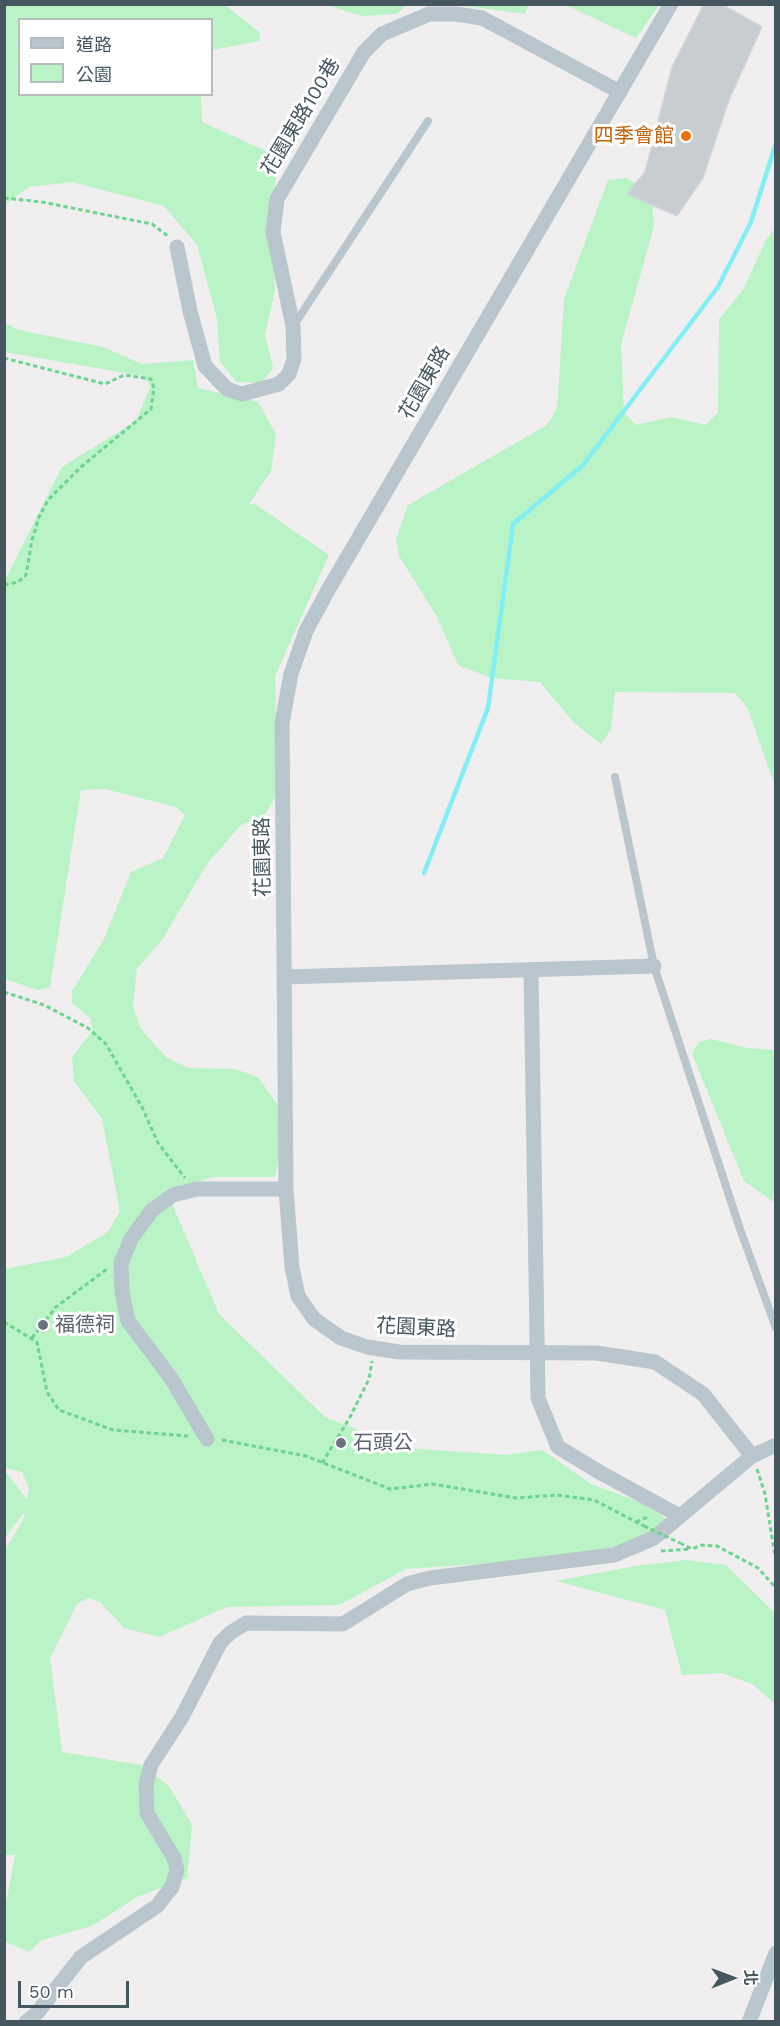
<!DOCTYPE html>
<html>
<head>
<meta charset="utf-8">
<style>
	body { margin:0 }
	#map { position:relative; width:780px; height:2026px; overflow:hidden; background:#f1eeef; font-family:"Work Sans","Noto Sans TC",sans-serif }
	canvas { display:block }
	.frame { position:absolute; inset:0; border:6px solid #45565e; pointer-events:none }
	.legend { position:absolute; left:18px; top:18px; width:195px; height:78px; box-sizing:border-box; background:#fff; border:2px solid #b5bbbf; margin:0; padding:8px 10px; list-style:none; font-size:18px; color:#45565e }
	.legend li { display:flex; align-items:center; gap:12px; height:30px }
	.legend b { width:30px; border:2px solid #b5bbbf }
	.north { position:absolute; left:702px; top:1948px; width:60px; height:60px; -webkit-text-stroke:4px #fff; paint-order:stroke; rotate:89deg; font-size:16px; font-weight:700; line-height:24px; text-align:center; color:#45565e }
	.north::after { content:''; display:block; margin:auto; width:21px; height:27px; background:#45565e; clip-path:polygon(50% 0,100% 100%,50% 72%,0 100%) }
	.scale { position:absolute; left:18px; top:1981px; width:111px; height:27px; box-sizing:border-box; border:3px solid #45565e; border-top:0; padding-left:8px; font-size:18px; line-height:21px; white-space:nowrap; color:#45565e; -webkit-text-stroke:4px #fff; paint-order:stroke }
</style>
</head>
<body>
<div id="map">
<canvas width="780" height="2026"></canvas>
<div class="frame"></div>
<ul class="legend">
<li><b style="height:8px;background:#b9c6cd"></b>道路</li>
<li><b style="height:16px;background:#b9f3c6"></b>公園</li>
</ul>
<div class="north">北</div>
<div class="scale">50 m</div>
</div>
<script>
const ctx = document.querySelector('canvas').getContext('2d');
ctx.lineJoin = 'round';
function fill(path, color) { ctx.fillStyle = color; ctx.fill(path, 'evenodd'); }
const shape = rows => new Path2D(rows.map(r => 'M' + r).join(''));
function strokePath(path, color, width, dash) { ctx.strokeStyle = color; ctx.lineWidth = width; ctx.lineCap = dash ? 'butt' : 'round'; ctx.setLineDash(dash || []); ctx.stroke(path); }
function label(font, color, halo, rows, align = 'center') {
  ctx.font = font + ' "Work Sans","Noto Sans TC",sans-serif'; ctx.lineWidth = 6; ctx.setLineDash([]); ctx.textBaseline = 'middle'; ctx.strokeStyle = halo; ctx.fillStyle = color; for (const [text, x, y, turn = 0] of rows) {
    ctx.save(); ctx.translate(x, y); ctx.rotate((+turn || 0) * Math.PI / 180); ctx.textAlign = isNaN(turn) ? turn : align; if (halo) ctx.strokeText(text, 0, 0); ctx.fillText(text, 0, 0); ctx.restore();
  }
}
const green = shape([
	[5,5,225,5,259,32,260,41,212,50,212,20,20,20,20,94,201,95,202,122,279,157,270,219,275,291,265,334,273,368,262,383,237,382,220,362,217,319,197,245,164,206,72,182,29,187,8,202,5,208],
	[326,5,403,5,404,8,397,14,362,16],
	[459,5,528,5,525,14],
	[566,5,659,5,636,38],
	[626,178,651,192,654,226,621,344,624,412,636,425,671,417,706,425,718,412,719,319,743,290,766,240,775,228,775,786,747,707,735,693,615,692,611,729,601,744,574,723,540,682,491,678,458,665,436,615,399,556,396,539,408,505,547,425,557,409,564,299,608,180],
	[5,323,19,330,103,347,142,364,193,360,198,388,258,402,276,434,271,471,249,504,255,504,329,555,275,676,277,794,264,816,241,825,207,864,162,940,137,968,133,1006,141,1029,166,1057,188,1068,235,1069,258,1077,286,1117,275,1177,213,1177,177,1188,170,1199,219,1314,325,1417,406,1448,506,1455,542,1450,591,1484,648,1505,667,1520,664,1532,579,1557,406,1569,339,1605,227,1607,159,1637,124,1628,100,1602,89,1598,77,1604,50,1658,62,1752,141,1765,169,1786,192,1825,187,1878,137,1897,92,1926,42,1940,29,1952,4,1941,5,1909,15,1855,4,1855,4,1552,23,1520,25,1511,5,1538,5,1473,6,1472,27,1500,29,1488,22,1472,5,1468,5,1269,66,1257,108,1232,120,1211,102,1119,74,1081,72,1057,93,1030,90,1018,72,1003,72,991,104,939,131,872,163,858,185,815,176,807,105,789,81,790,50,987,38,990,5,979,5,580,62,467,136,421,151,385,142,376,5,352],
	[711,1039,748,1048,775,1050,775,1203,744,1181,692,1054,699,1042],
	[686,1560,726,1565,775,1613,775,1704,752,1684,721,1673,682,1675,665,1610,556,1581,635,1566]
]);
const stream = shape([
	[424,873,488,708,513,524,583,465,718,287,751,222,776,143]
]);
const building = shape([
	[704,4,721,4,762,27,729,100,703,178,677,216,627,194,645,172,672,67,704,4]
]);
const path = shape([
	[4,198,42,202,152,224,169,237],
	[4,358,105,384,124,375,151,379,154,388,151,409,81,467,48,500,39,517,32,540,26,575,18,582,4,585],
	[4,992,44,1005,88,1028,106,1044,142,1107,158,1143,185,1178],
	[4,1322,37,1342,47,1392,59,1410,113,1430,188,1436],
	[32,1338,56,1307,107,1269],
	[222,1440,306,1456,390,1489,433,1484,516,1498,557,1495,594,1500,644,1526],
	[322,1463,349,1419,369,1379,372,1361],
	[757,1469,765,1494,776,1562],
	[636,1522,650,1516],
	[680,1543,692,1549,702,1545,717,1546,758,1568,776,1588],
	[661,1551,690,1549]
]);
const lane = shape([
	[294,325,428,121],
	[615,777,654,966,740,1229,776,1328]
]);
const street = shape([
	[671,4,327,592,306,631,291,674,282,723,286,1189,292,1267,298,1296,314,1319,341,1338,367,1347,399,1352,597,1353,655,1362,703,1394,752,1456],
	[177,247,190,311,205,366,227,389,242,394,279,384,289,374,294,359,293,326,273,232,277,199,364,52,382,34,429,14,456,14,482,18,620,92],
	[531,971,538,1398,558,1447,601,1473,680,1516],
	[285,977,654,966],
	[207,1439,171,1378,128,1321,122,1292,121,1263,131,1239,152,1210,173,1195,197,1189,286,1189],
	[26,2022,37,2013,81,1957,157,1906,172,1887,177,1870,174,1858,147,1813,146,1784,151,1765,182,1717,220,1643,230,1633,246,1623,343,1624,407,1584,430,1578,614,1555,654,1538,752,1456,776,1445],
	[749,2022,776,1953]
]);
const pathBridge = shape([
	[644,1526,680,1543]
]);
const markers = [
	[686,136,6,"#e8710a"],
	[43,1325,6,"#6b7280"],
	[341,1443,6,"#6b7280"]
];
const streetNames = [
	["花園東路100巷",301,117,-59],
	["花園東路",425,383,-60],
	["花園東路",263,857,-91],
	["花園東路",416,1328,3]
];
const foodNames = [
	["四季會館",674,136]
];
const worshipNames = [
	["福德祠",55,1325],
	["石頭公",353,1443]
];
fill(green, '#b9f3c6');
strokePath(stream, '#82eff4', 4.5);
fill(building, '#c8cdd2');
strokePath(building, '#d2d6db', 1.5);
strokePath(path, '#6dd490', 3, [4.5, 3]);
strokePath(lane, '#b9c6cd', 8);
strokePath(street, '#b9c6cd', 15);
strokePath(pathBridge, '#6dd490', 3, [4.5, 3]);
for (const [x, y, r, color] of markers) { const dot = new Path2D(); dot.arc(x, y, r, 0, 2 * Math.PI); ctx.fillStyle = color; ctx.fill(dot); strokePath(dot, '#fff', 2); }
label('20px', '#45565e', '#fff', streetNames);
label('20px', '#c56008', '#fff', foodNames, 'right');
label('20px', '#5b616d', '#fff', worshipNames, 'left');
</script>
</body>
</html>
